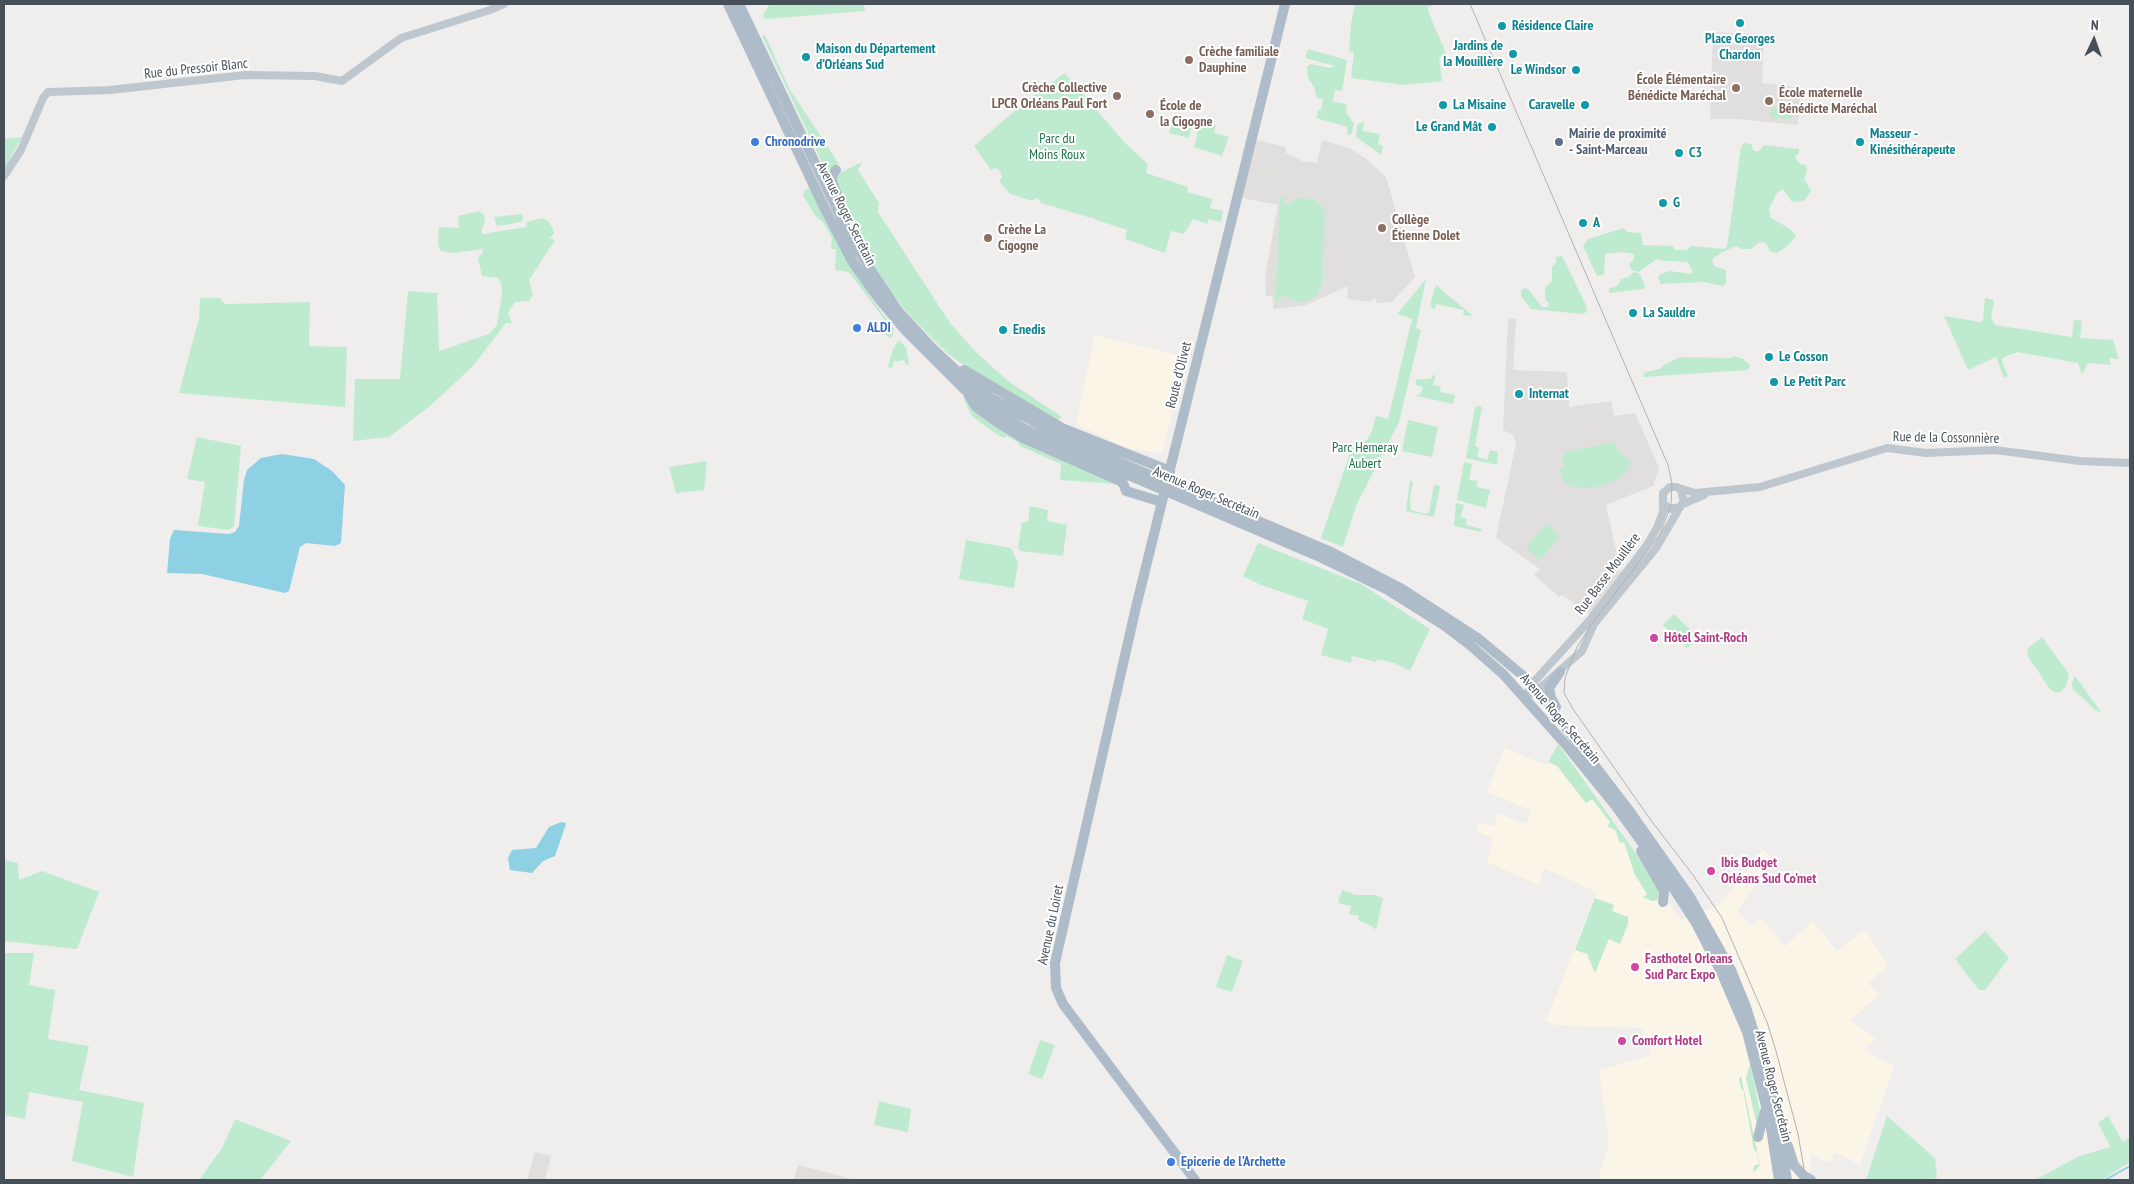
<!DOCTYPE html>
<html>
<head>
<meta charset="utf-8">
<style>
	body { margin:0 }
	#map { position:relative; width:2134px; height:1184px; overflow:hidden; background:#f0eded; font-family:"PT Sans Narrow",sans-serif }
	canvas { display:block }
	.frame { position:absolute; inset:0; border:5px solid #475059; pointer-events:none }
	.north { position:absolute; left:2069px; top:15px; width:50px; height:50px; -webkit-text-stroke:4px #fff; paint-order:stroke; rotate:3deg; font-size:14px; font-weight:700; line-height:20px; text-align:center; color:#475059 }
	.north::after { content:''; display:block; margin:auto; width:18px; height:22px; background:#475059; clip-path:polygon(50% 0,100% 100%,50% 72%,0 100%) }
</style>
</head>
<body>
<div id="map">
<canvas width="2134" height="1184"></canvas>
<div class="frame"></div>
<div class="north">N</div>
</div>
<script>
const ctx = document.querySelector('canvas').getContext('2d');
ctx.lineJoin = 'round';
function fill(path, color) { ctx.fillStyle = color; ctx.fill(path, 'evenodd'); }
const shape = rows => new Path2D(rows.map(r => 'M' + r).join(''));
function strokePath(path, color, width, dash) { ctx.strokeStyle = color; ctx.lineWidth = width; ctx.lineCap = dash ? 'butt' : 'round'; ctx.setLineDash(dash || []); ctx.stroke(path); }
function label(font, color, halo, rows, align = 'center') {
  ctx.font = font + ' "PT Sans Narrow",sans-serif'; ctx.lineWidth = 4; ctx.setLineDash([]); ctx.textBaseline = 'middle'; ctx.strokeStyle = halo; ctx.fillStyle = color; for (const [text, x, y, turn = 0] of rows) {
    ctx.save(); ctx.translate(x, y); ctx.rotate((+turn || 0) * Math.PI / 180); ctx.textAlign = isNaN(turn) ? turn : align; if (halo) ctx.strokeText(text, 0, 0); ctx.fillText(text, 0, 0); ctx.restore();
  }
}
const commercial = shape([
	[1095,335,1186,357,1162,453,1126,448,1076,424],
	[1557,745,1681,920,1719,905,1763,850,1773,859,1737,911,1751,926,1760,918,1774,933,1784,947,1813,921,1837,951,1865,929,1888,966,1868,983,1879,995,1850,1020,1875,1038,1865,1051,1894,1066,1860,1165,1835,1152,1828,1163,1810,1154,1810,1180,1598,1180,1609,1143,1599,1070,1651,1055,1641,1028,1555,1025,1546,1021,1597,892,1544,868,1538,885,1487,862,1493,839,1477,831,1477,823,1495,826,1497,813,1526,824,1532,811,1487,792,1504,748,1546,765]
]);
const education = shape([
	[1713,32,1764,34,1762,83,1801,88,1798,125,1737,119,1710,119],
	[1256,140,1286,147,1286,153,1302,161,1317,163,1322,140,1349,148,1365,158,1386,177,1415,277,1392,302,1377,303,1376,299,1372,299,1371,302,1347,299,1348,286,1306,305,1274,309,1272,296,1266,296,1265,277,1278,205,1242,198],
	[1508,318,1516,319,1513,370,1567,372,1569,407,1611,401,1614,416,1635,413,1659,468,1653,486,1606,505,1621,573,1590,614,1562,595,1559,597,1534,575,1540,569,1496,538,1516,443,1513,435,1503,430],
	[535,1152,551,1156,545,1180,527,1180],
	[798,1165,856,1180,794,1180]
]);
const green = shape([
	[770,4,864,4,865,11,765,19,763,15],
	[1355,4,1424,4,1433,6,1428,7,1428,11,1447,56,1439,57,1442,81,1404,85,1351,78,1354,52,1349,51,1351,24],
	[765,35,789,88,839,164,826,171,762,36],
	[1308,49,1347,60,1342,91,1335,90,1333,102,1347,104,1346,112,1354,124,1351,135,1347,134,1347,127,1344,126,1316,118,1318,110,1321,110,1323,99,1317,98,1314,87,1308,78,1307,66,1311,64,1330,68,1335,66,1305,58],
	[1065,73,1124,142,1148,164,1146,173,1188,187,1187,192,1212,199,1210,208,1223,211,1221,222,1209,219,1207,224,1193,219,1184,234,1171,231,1165,253,1125,239,1127,230,1096,220,1093,217,1091,218,1041,203,1040,200,1036,198,1033,201,1010,194,999,181,1002,177,1000,171,996,168,991,170,974,146,1026,101],
	[1771,108,1791,109,1791,119,1770,118],
	[1174,115,1216,125,1214,133,1229,137,1222,156,1194,147,1199,128,1198,125,1192,124,1189,138,1169,133],
	[1362,122,1364,122,1363,131,1380,134,1378,144,1383,146,1381,155,1356,137,1357,125],
	[22,137,4,169,4,139],
	[1744,143,1751,144,1754,151,1759,151,1764,145,1799,149,1799,153,1795,157,1800,164,1806,165,1807,172,1804,179,1811,191,1805,200,1798,202,1791,201,1783,189,1777,193,1769,209,1771,218,1792,230,1796,237,1786,247,1777,253,1769,251,1768,246,1764,242,1758,243,1751,249,1742,249,1736,246,1723,252,1712,259,1714,266,1726,270,1726,283,1723,286,1703,282,1661,284,1658,278,1660,274,1670,271,1691,274,1692,270,1687,262,1666,261,1657,259,1639,272,1631,270,1629,264,1634,259,1634,254,1622,252,1605,254,1604,275,1597,276,1583,246,1588,239,1624,228,1627,232,1641,233,1643,245,1673,246,1675,250,1687,250,1691,246,1724,249,1727,247,1741,147],
	[862,162,858,170,879,203,878,212,950,323,976,352,1008,381,1062,417,1058,420,974,372,948,354,913,319,883,284,856,240,852,221,838,193,835,179,838,174],
	[812,187,871,298,894,329,892,338,890,338,883,333,886,330,884,326,887,323,849,272,835,270,836,249,831,249,832,238,823,222,816,217,803,195,805,190],
	[1280,198,1285,199,1285,206,1299,198,1311,199,1317,201,1325,211,1323,280,1317,295,1306,302,1294,301,1281,294,1280,302,1275,301],
	[479,211,484,215,485,223,482,227,482,234,526,227,527,222,542,218,548,221,552,227,554,233,550,238,555,240,529,280,533,295,529,301,515,302,508,313,512,323,506,323,472,367,430,406,389,437,353,441,355,379,400,379,408,291,437,293,439,351,489,334,497,325,502,294,501,282,498,278,482,276,478,258,483,252,483,249,454,253,441,251,438,245,439,227,459,228,458,216],
	[522,214,523,221,511,224,497,226,494,217],
	[1562,256,1586,305,1587,312,1582,314,1531,309,1521,296,1521,291,1524,288,1528,289,1542,307,1548,307,1549,303,1545,299,1545,288,1552,281,1552,267,1556,263,1556,257],
	[1634,272,1640,274,1645,286,1643,289,1609,293,1609,288,1615,287,1619,284,1621,279,1628,277],
	[1426,279,1416,328,1421,330,1399,422,1356,506,1343,547,1321,538,1353,444,1367,440,1372,431,1376,416,1388,419,1412,319,1397,314],
	[1436,285,1472,315,1471,316,1463,315,1464,310,1436,304,1435,309,1432,308,1430,305],
	[200,298,220,298,225,304,310,302,309,346,347,347,345,407,179,393,199,318],
	[1985,298,1994,300,1991,318,1995,325,2072,337,2074,320,2082,321,2080,338,2113,340,2119,359,2109,358,2111,365,2088,363,2082,374,2078,363,2017,352,2004,357,2002,361,2008,376,2004,378,1996,357,1968,370,1944,316,1981,322,1983,320],
	[899,340,906,347,909,364,906,365,904,360,893,362,893,367,889,368,888,366,894,347],
	[1734,356,1743,359,1750,365,1748,370,1643,377,1645,372,1660,369,1664,365,1680,357,1730,358],
	[1436,373,1433,385,1441,387,1440,392,1455,395,1453,404,1413,395,1420,395,1423,387,1415,385,1417,379,1430,379],
	[963,398,982,415,1118,484,1060,480,1061,464,1020,446,1019,443,1007,436,1004,438,996,434,972,416],
	[1477,406,1482,407,1475,446,1479,448,1477,457,1487,460,1490,450,1498,452,1497,465,1466,458,1475,407],
	[1408,420,1438,427,1432,457,1402,451],
	[197,437,241,446,234,526,229,530,198,526,205,482,187,479],
	[1613,442,1615,443,1619,453,1628,458,1630,465,1626,473,1611,482,1591,488,1573,487,1563,481,1559,469,1564,468,1562,457,1566,455,1566,452],
	[707,461,704,490,676,493,669,467],
	[1464,462,1472,464,1469,480,1478,481,1477,487,1490,490,1486,508,1457,500],
	[1410,480,1413,482,1410,496,1411,510,1427,514,1429,512,1434,485,1440,486,1434,517,1406,511],
	[1456,503,1464,505,1461,517,1467,519,1466,525,1482,529,1481,532,1454,526],
	[1030,506,1048,510,1047,521,1067,525,1063,556,1020,551,1018,547,1022,522,1028,522],
	[1546,524,1560,536,1540,560,1526,548],
	[966,540,1011,548,1018,563,1014,588,959,579],
	[1258,543,1361,584,1430,629,1410,671,1394,663,1377,659,1376,662,1352,656,1351,663,1321,655,1328,629,1302,619,1308,601,1261,585,1243,576],
	[1674,614,1698,637,1687,648,1663,625],
	[2042,637,2069,674,2066,686,2061,692,2056,693,2050,689,2027,655,2028,648],
	[2075,676,2102,713,2094,709,2073,689,2072,682],
	[1558,744,1659,886,1658,900,1652,901,1643,897,1647,894,1635,875,1624,842,1620,843,1615,830,1607,826,1610,822,1592,799,1586,803,1557,766,1548,762],
	[4,860,18,863,19,880,42,871,99,892,77,949,4,941],
	[1342,890,1355,895,1375,895,1383,898,1376,930,1372,926,1358,920,1359,916,1349,914,1351,906,1338,903],
	[1595,898,1614,905,1612,911,1628,917,1628,924,1620,944,1609,939,1595,973,1587,954,1575,950],
	[1985,931,2009,958,1985,990,1979,990,1955,959],
	[4,953,34,953,29,985,55,990,48,1039,89,1046,79,1090,144,1103,133,1177,72,1161,83,1102,29,1092,25,1119,4,1115],
	[1227,955,1243,961,1232,992,1216,987],
	[1040,1040,1055,1045,1042,1079,1028,1074],
	[1750,1064,1761,1115,1758,1130,1746,1078],
	[1741,1076,1760,1165,1753,1173,1754,1166,1759,1164,1757,1152,1754,1150,1743,1089,1741,1089,1739,1078],
	[879,1101,911,1109,908,1132,874,1125],
	[1887,1116,1935,1158,1937,1178,1923,1180,1866,1180],
	[2108,1116,2123,1142,2130,1137,2130,1162,2102,1180,2035,1180,2079,1156,2111,1147,2098,1123],
	[235,1119,291,1141,260,1180,199,1180,222,1148]
]);
const water = shape([
	[282,454,314,459,332,471,345,485,341,543,335,546,306,543,300,547,289,591,285,593,202,574,167,573,170,539,174,530,229,534,235,532,239,526,244,480,247,470,261,458],
	[561,822,566,823,566,824,555,856,543,861,532,873,510,870,508,858,512,850,536,848,549,827]
]);
const stream = shape([
	[2105,1180,2130,1166]
]);
const minor = shape([
	[4,176,21,150,43,98,48,92,110,90,245,75,315,76,342,81,401,38,490,10,504,4],
	[1663,503,1670,509,1680,507,1684,501,1681,491],
	[1683,504,1704,495],
	[1533,694,1582,651,1594,624,1656,548,1680,507],
	[1525,699,1531,685,1590,620,1647,545,1657,528,1663,512,1663,493,1670,487,1676,487,1695,493,1760,487,1887,448,1926,453,1995,450,2080,461,2130,463]
]);
const major = shape([
	[728,4,824,207,852,261,879,299,906,331,964,389,1023,428,1058,445,1322,558,1388,590,1445,626,1470,645,1503,674,1567,746,1615,805,1659,866,1696,923,1722,974,1747,1032,1770,1122,1779,1180],
	[739,4,854,245,898,311,932,348,959,373,991,398,1063,438,1329,551,1402,589,1479,639,1522,675,1541,695,1628,809,1690,897,1731,970,1746,1007,1767,1074,1780,1135,1787,1180],
	[836,170,833,174,832,181,839,201],
	[964,370,1064,429,1170,471],
	[968,394,976,407,997,422,1023,438,1120,481,1123,483,1126,491,1162,502],
	[1556,707,1551,698,1549,688,1560,672],
	[1641,851,1664,891,1663,902],
	[1758,1137,1765,1111],
	[1788,1146,1794,1165,1803,1175,1811,1180],
	[1195,1180,1063,1004,1056,988,1055,963,1136,607,1285,4]
]);
const tram = shape([
	[1470,4,1668,465,1672,484,1671,505,1660,534,1591,625,1577,647,1565,678,1564,693,1573,709,1650,819,1693,875,1722,918,1767,1022,1776,1051,1798,1134,1806,1180]
]);
const markers = [
	[1740,23,5,"#0f9aa8"],
	[1502,26,5,"#0f9aa8"],
	[1513,54,5,"#0f9aa8"],
	[806,57,5,"#0f9aa8"],
	[1189,60,5,"#8d6e63"],
	[1576,70,5,"#0f9aa8"],
	[1736,88,5,"#8d6e63"],
	[1117,96,5,"#8d6e63"],
	[1769,101,5,"#8d6e63"],
	[1443,105,5,"#0f9aa8"],
	[1585,105,5,"#0f9aa8"],
	[1150,114,5,"#8d6e63"],
	[1492,127,5,"#0f9aa8"],
	[755,142,5,"#3f7fe0"],
	[1559,142,5,"#5c6f8a"],
	[1860,142,5,"#0f9aa8"],
	[1679,153,5,"#0f9aa8"],
	[1663,203,5,"#0f9aa8"],
	[1583,223,5,"#0f9aa8"],
	[1382,228,5,"#8d6e63"],
	[988,238,5,"#8d6e63"],
	[1633,313,5,"#0f9aa8"],
	[857,328,5,"#3f7fe0"],
	[1003,330,5,"#0f9aa8"],
	[1769,357,5,"#0f9aa8"],
	[1774,382,5,"#0f9aa8"],
	[1519,394,5,"#0f9aa8"],
	[1654,638,5,"#d1479c"],
	[1711,871,5,"#d1479c"],
	[1635,967,5,"#d1479c"],
	[1622,1041,5,"#d1479c"],
	[1171,1162,5,"#3f7fe0"]
];
const cultureNames = [
	["Résidence Claire",1512,26],
	["Place Georges",1740,39,"center"],
	["Chardon",1740,55,"center"],
	["Jardins de",1503,46,"right"],
	["la Mouillère",1503,62,"right"],
	["Maison du Département",816,49],
	["d’Orléans Sud",816,65],
	["Le Windsor",1566,70,"right"],
	["La Misaine",1453,105],
	["Caravelle",1575,105,"right"],
	["Le Grand Mât",1482,127,"right"],
	["Masseur -",1870,134],
	["Kinésithérapeute",1870,150],
	["C3",1689,153],
	["G",1673,203],
	["A",1593,223],
	["La Sauldre",1643,313],
	["Enedis",1013,330],
	["Le Cosson",1779,357],
	["Le Petit Parc",1784,382],
	["Internat",1529,394]
];
const educationNames = [
	["Crèche familiale",1199,52],
	["Dauphine",1199,68],
	["École Élémentaire",1726,80,"right"],
	["Bénédicte Maréchal",1726,96,"right"],
	["Crèche Collective",1107,88,"right"],
	["LPCR Orléans Paul Fort",1107,104,"right"],
	["École maternelle",1779,93],
	["Bénédicte Maréchal",1779,109],
	["École de",1160,106],
	["la Cigogne",1160,122],
	["Collège",1392,220],
	["Étienne Dolet",1392,236],
	["Crèche La",998,230],
	["Cigogne",998,246]
];
const streetNames = [
	["Rue du Pressoir Blanc",196,69,-6],
	["Avenue Roger Secrétain",846,214,63],
	["Route d'Olivet",1179,375,-76],
	["Rue de la Cossonnière",1946,438,1],
	["Avenue Roger Secrétain",1206,493,23],
	["Rue Basse Mouillère",1608,574,-53],
	["Avenue Roger Secrétain",1560,719,49],
	["Avenue du Loiret",1051,925,-78],
	["Avenue Roger Secrétain",1773,1086,76]
];
const serviceNames = [
	["Mairie de proximité",1569,134],
	["- Saint-Marceau",1569,150]
];
const parkNames = [
	["Parc du",1057,139],
	["Moins Roux",1057,155],
	["Parc Hemeray",1365,448],
	["Aubert",1365,464]
];
const shopNames = [
	["Chronodrive",765,142],
	["ALDI",867,328],
	["Epicerie de l'Archette",1181,1162]
];
const hotelNames = [
	["Hôtel Saint-Roch",1664,638],
	["Ibis Budget",1721,863],
	["Orléans Sud Co'met",1721,879],
	["Fasthotel Orleans",1645,959],
	["Sud Parc Expo",1645,975],
	["Comfort Hotel",1632,1041]
];
fill(commercial, '#faf5e7');
fill(education, '#e1dede');
fill(green, '#beebd0');
fill(water, '#8ed1e5');
strokePath(stream, '#8ed1e5', 2);
strokePath(minor, '#bfc7ce', 8);
strokePath(major, '#aebcca', 10);
strokePath(tram, '#b0b2b7', 1);
for (const [x, y, r, color] of markers) { const dot = new Path2D(); dot.arc(x, y, r, 0, 2 * Math.PI); ctx.fillStyle = color; ctx.fill(dot); strokePath(dot, '#fff', 2); }
label('bold 14px', '#0d838f', '#fff', cultureNames, 'left');
label('bold 14px', '#785e54', '#fff', educationNames, 'left');
label('14px', '#475059', '#fff', streetNames);
label('bold 14px', '#4e5e75', '#fff', serviceNames, 'left');
label('14px', '#1d744a', '#fff', parkNames);
label('bold 14px', '#366cbe', '#fff', shopNames, 'left');
label('bold 14px', '#b23c85', '#fff', hotelNames, 'left');
</script>
</body>
</html>
